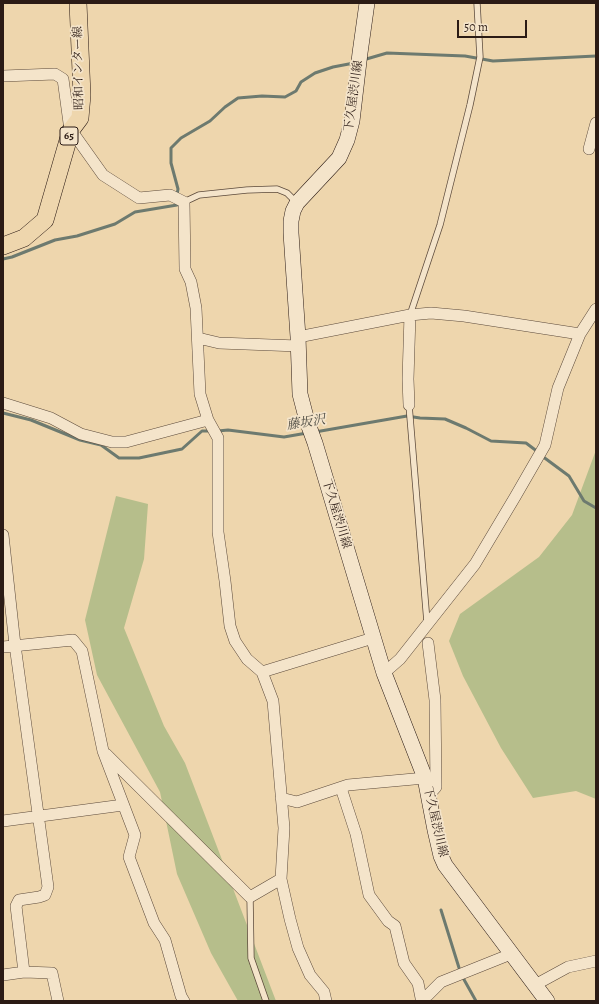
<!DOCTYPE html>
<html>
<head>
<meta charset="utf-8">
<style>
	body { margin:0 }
	#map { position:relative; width:599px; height:1004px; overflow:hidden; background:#eed6ad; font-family:Alegreya,serif }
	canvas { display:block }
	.frame { position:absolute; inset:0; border:4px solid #2b1b15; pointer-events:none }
	.scale { position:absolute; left:457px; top:20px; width:70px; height:18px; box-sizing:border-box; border:2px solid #2b1b15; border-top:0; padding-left:5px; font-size:12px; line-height:14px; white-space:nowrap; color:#2b1b15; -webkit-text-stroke:3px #f4e4ca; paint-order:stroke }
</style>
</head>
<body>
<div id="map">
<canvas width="599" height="1004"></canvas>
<div class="frame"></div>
<div class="scale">50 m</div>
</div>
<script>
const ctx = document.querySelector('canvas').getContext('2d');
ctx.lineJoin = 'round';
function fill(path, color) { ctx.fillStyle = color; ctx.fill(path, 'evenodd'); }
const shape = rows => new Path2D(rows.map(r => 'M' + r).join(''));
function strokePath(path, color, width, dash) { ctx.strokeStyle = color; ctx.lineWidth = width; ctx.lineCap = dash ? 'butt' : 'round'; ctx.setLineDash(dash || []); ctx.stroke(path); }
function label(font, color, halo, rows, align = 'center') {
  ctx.font = font + ' Alegreya,"Noto Serif JP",serif'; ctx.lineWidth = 3.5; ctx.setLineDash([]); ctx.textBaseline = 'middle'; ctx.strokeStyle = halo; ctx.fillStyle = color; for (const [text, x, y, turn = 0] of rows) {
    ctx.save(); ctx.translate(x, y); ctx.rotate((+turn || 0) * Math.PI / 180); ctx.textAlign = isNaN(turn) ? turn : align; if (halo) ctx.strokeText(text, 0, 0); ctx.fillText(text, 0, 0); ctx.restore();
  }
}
const green = shape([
	[596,450,596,799,576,791,533,798,501,748,463,676,449,641,460,614,539,557,572,515],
	[116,496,148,504,144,559,124,628,164,726,185,763,276,1001,238,1001,211,953,177,874,160,792,97,675,85,620]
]);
const stream = shape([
	[363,60,387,53,465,56,493,61,596,56],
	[177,195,178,189,171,163,171,148,181,138,210,121,225,107,238,98,262,96,285,97,296,91,301,82,315,73,333,67,354,63],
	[3,259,12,257,55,240,77,236,115,224,135,212,177,205,177,201],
	[3,413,31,420,80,440,101,445,119,458,139,458,182,449,202,431,212,431],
	[218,431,228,430,284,437,307,433],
	[315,432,407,416,420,418,445,419,466,428,491,441,526,443,538,452],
	[542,456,569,476,584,501,596,508],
	[441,910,460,971],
	[462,976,476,1001]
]);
const service = shape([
	[184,202,199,195,247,190,277,189,287,193,297,203],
	[410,315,440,225,470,105,480,57,477,3],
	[409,405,427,622],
	[250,897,251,958,266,1001]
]);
const minor = shape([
	[3,76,55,74,63,79,69,123,71,130,103,175,139,198,170,195,184,202,185,269,191,282,196,308,200,394,208,420,218,438,218,532,225,581,230,626,235,641,247,659,262,672,273,701,284,828,281,879,290,919,298,948,310,975,324,992,326,1001],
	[589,149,596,123],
	[298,337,410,315,431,313,464,316,580,334],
	[198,338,219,343,298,346],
	[3,403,51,418,81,434,112,442,126,442,208,420],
	[409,405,408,379,410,315],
	[3,535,15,645,48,887,45,895,39,897,19,900,16,906,24,972,3,975],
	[3,647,73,640,82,651,103,751,135,835,129,857,154,923,165,940,181,996,184,1001],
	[262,672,373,638],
	[384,673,400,659,475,564,515,497,545,445,558,388,580,334,596,309],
	[106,754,250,897,281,879],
	[341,788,356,834,369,895,388,921,395,926,404,963,418,983,421,998],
	[428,796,436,787,435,700,428,643],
	[281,798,297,802,348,785,425,778],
	[3,821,123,805],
	[24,972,52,973,58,1001],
	[535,985,568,967,596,961],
	[422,1001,421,998,428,995,441,982,511,954]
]);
const secondary = shape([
	[367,3,360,53,352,121,347,140,339,158,297,203,293,211,291,221,291,233,298,337,300,394,307,421,315,443,384,673,425,778,435,830,441,856,445,865,547,1001]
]);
const primary = shape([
	[3,246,24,238,45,220,71,130,80,118,82,95,78,3]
]);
const shields = [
	[69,136,18]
];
const shieldNames = [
	["65",69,136]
];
const streetNames = [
	["昭和インター線",79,68,-91],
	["下久屋渋川線",354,96,-82],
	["下久屋渋川線",336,514,73],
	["下久屋渋川線",435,822,77]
];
const waterNames = [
	["藤坂沢",306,423,-9]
];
fill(green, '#b6be8b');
strokePath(stream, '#6d7a6f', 3);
strokePath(service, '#5c4a3b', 7);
strokePath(minor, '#5c4a3b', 12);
strokePath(secondary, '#2b1b15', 16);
strokePath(primary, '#2b1b15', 18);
strokePath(service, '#f4e4ca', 5.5);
strokePath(minor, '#f4e4ca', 11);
strokePath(secondary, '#f4e4ca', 15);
strokePath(primary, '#eed6ad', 17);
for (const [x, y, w] of shields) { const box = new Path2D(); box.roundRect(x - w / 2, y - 9, w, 18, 3); ctx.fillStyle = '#f4e4ca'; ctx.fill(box); strokePath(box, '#2b1b15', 1); }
label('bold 11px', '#2b1b15', null, shieldNames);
label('12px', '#2b1b15', '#f4e4ca', streetNames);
label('italic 13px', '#4c4a42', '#f4e4ca', waterNames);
</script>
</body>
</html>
